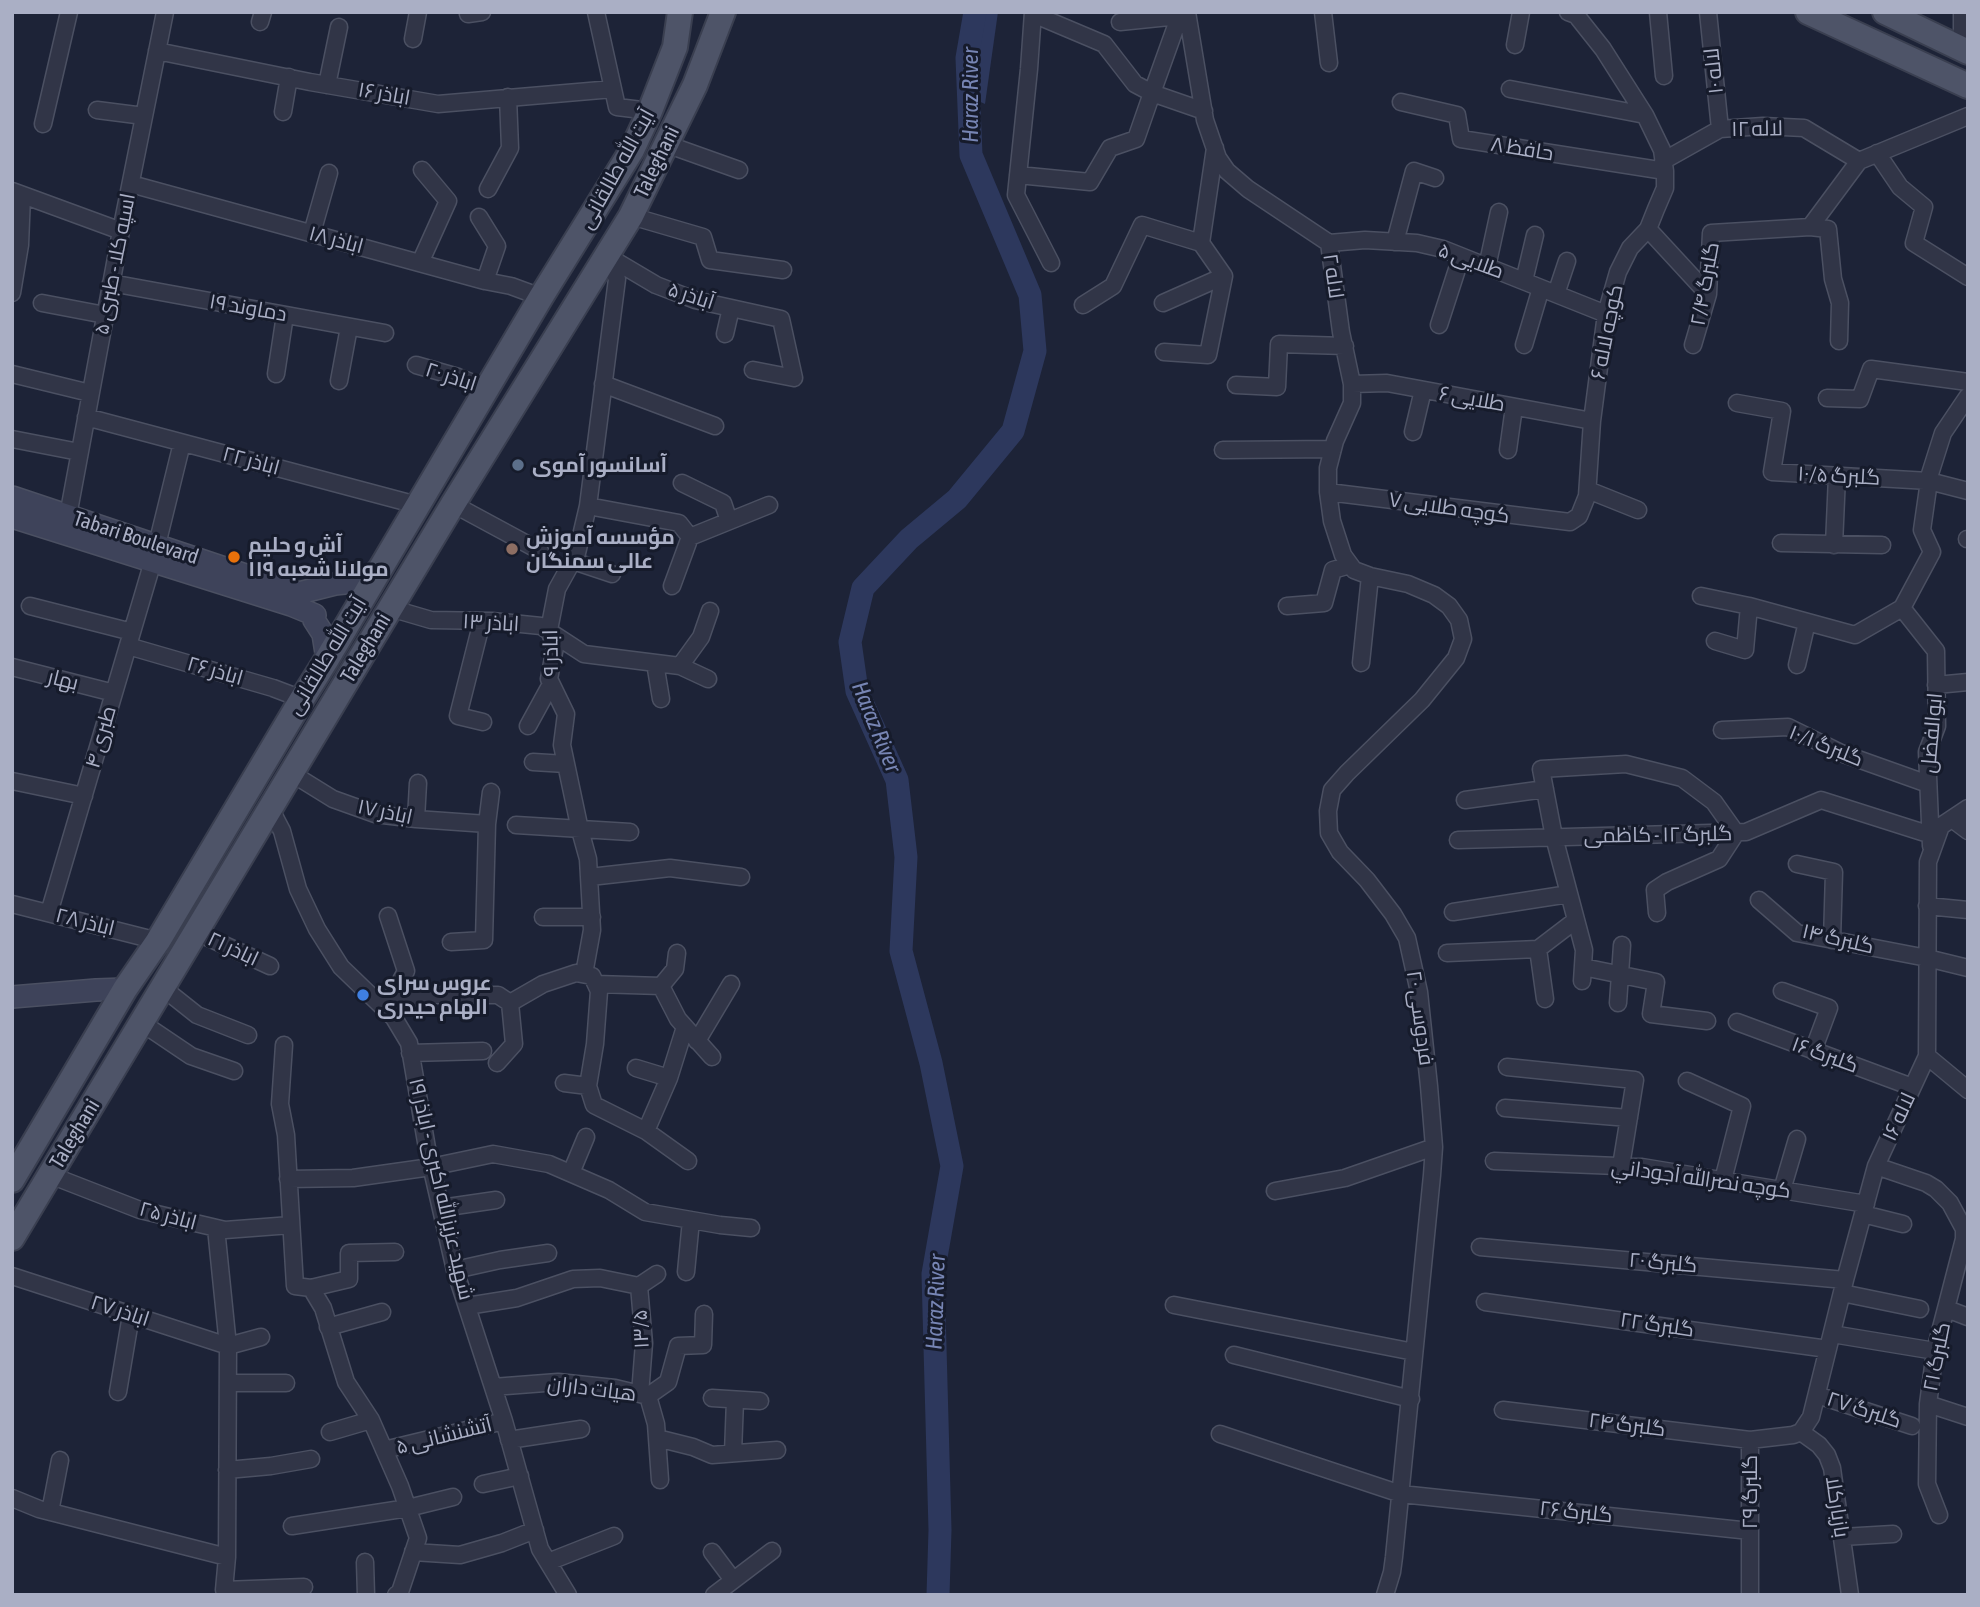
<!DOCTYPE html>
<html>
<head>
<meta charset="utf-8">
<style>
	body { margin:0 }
	#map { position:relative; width:1980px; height:1607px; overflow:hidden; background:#1d2337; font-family:"Asap Condensed",sans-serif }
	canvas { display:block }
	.frame { position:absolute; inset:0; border:14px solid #aaafc5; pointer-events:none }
</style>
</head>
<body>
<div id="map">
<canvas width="1980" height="1607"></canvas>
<div class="frame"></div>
</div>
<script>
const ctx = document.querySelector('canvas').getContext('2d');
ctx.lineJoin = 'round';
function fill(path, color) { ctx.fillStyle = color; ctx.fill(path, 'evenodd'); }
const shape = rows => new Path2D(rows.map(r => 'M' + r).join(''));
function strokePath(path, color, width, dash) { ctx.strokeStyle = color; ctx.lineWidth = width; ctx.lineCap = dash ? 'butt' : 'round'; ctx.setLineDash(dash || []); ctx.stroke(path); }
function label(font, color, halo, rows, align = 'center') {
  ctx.font = font + ' "Asap Condensed",Cairo,sans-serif'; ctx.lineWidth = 6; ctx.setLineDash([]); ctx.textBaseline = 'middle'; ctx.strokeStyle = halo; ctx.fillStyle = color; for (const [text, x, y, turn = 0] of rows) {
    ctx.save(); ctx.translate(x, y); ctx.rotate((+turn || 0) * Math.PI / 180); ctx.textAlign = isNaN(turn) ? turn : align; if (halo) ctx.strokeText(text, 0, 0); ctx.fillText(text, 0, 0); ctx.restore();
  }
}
const water = shape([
	[968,12,998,12,985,104,959,92]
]);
const river = shape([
	[938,1595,940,1530,933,1274,952,1166,931,1063,901,951,906,857,897,780,857,691,850,642,863,588,909,539,957,499,1013,431,1035,351,1030,295,971,155,967,58,975,12]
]);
const street = shape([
	[596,12,617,107,650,111],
	[1033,12,1029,69,1016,195,1051,263],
	[1181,12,1152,93,1204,111],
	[1187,12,1205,120,1218,158,1227,171,1248,189,1329,243],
	[1323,12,1329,63],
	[1658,12,1664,76],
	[1708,12,1720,129],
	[1962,12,1962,49],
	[468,14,482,12],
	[260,22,263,12],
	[1120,22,1179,16],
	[413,39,418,12],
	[1515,45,1521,12],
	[157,51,310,82,438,104,613,89],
	[327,85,339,27],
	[1510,89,1645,115],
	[1401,102,1457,115,1461,139,1665,171],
	[97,110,144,116],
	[283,112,289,77],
	[43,124,69,12],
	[666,144,739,170],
	[1877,153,1900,187,1924,207,1914,243,1968,277],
	[1663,161,1720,129,1763,126,1804,128,1859,161,1968,116],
	[1018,175,1090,182,1110,148,1136,139,1152,93,1135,84,1104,44,1033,14],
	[131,184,485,281,511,286,541,297],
	[488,189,510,148,508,97],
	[12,191,121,231],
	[631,216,703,237,710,260,783,270],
	[479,217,497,246,485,281],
	[1810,227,1828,229,1833,279,1840,303,1839,341],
	[1648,229,1708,294],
	[312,233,329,173],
	[1395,242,1414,171,1435,178],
	[1329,243,1341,332,1352,384,1352,403,1335,441,1328,468,1328,492,1332,521,1343,555,1354,570,1370,576,1408,584,1434,595,1449,606,1459,620,1463,639,1456,658,1422,700,1347,773,1332,790,1328,811,1329,833,1340,852,1367,880,1393,914,1407,938,1419,992,1429,1086,1434,1147,1432,1175,1394,1557,1392,1572,1385,1595],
	[1329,243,1365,240,1417,243,1443,249,1606,314],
	[607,256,656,285,695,300,781,319,794,378,753,370],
	[420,263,448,201,422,170],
	[1487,267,1499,212],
	[1524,281,1535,235],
	[111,283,385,333],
	[12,293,20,245,22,195],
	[1556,294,1567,261],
	[42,303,105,315],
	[1163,303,1224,276],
	[1083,305,1113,286,1142,225,1201,243,1215,148],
	[1439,325,1461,257],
	[725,334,731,308],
	[1524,345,1541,288],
	[1693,345,1708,294,1711,233,1810,227,1859,161],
	[1164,352,1208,355,1224,276,1201,243],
	[416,365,458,377,486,388],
	[12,374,90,393],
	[276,374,285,315],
	[339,381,349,327],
	[603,384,715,426],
	[1352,384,1387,383,1592,421],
	[1236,385,1277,387,1279,344,1345,346],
	[1827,398,1860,399,1871,369,1968,382],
	[1737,403,1782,411,1772,472,1929,481,1968,491],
	[86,417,417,505],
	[1413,432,1423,390],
	[12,439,79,452],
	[1223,450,1333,449],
	[1508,450,1514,407],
	[682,483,723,503,729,521],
	[1588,490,1638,510],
	[1328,492,1570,522,1579,516,1587,496,1592,421,1606,314,1618,272,1630,248,1648,229,1656,209,1665,188,1665,171,1662,150,1645,115,1603,49,1576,15,1568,12],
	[453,504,540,551],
	[588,506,679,523,690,537,672,586],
	[68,516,121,231,165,12],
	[690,537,769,505],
	[1967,539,1968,539],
	[1781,543,1882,545],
	[1834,545,1837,476],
	[573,561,612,574],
	[1701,596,1749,606],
	[30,606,132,632],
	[1287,606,1324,603,1333,570,1350,565],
	[390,608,431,620,492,621,541,626,584,654,680,666,708,679],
	[482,621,458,716,483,722],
	[1715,641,1745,650,1749,606,1855,635,1902,608],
	[128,646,273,688,302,699],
	[655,663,661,699],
	[1361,663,1370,576],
	[1797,665,1807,622],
	[680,666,701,637,710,611],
	[12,667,114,693],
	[1936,685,1968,682],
	[528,726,551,684],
	[1722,730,1788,727,1841,753,1928,784],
	[533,762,566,764],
	[291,773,333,799,375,814,416,819,487,824],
	[12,781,84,796],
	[1465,800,1545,789],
	[270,808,282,831,298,889,317,929,341,967,394,1018,409,1043,427,1148,455,1270,504,1421,540,1549,568,1595],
	[416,819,418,783],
	[1952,819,1968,831],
	[516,825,630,832],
	[1458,840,1746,832,1821,800,1931,835],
	[1931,846,1927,752,1937,726,1936,651,1902,608,1932,552,1922,530,1930,474,1943,433,1968,396],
	[1797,864,1834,872,1832,940],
	[590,877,670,868,741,877],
	[1759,900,1797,933,1927,958,1968,968],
	[12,904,158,941],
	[1927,906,1968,910],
	[1453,912,1569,894],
	[49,913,153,561,182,443],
	[543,917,592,917],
	[196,932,270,966],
	[451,942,484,940,487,824,491,792],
	[1538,949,1545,999],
	[1447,953,1538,949,1576,920],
	[1583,967,1656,982,1651,1014,1707,1021],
	[584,974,592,930,588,859,580,830,562,745,566,714,549,679,555,647,549,630,557,589,577,553,588,506,617,279,607,256],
	[1582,981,1584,950,1554,837,1541,769,1626,764,1682,778,1714,802,1736,833,1719,859,1667,882,1655,890,1657,913],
	[596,984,661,986,678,1019,712,1057],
	[661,986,675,969,677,953],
	[163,988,197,1015,248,1035],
	[1782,991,1829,1008,1813,1051],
	[510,1003,543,984,576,973,592,976,599,991,595,1044,588,1086],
	[1618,1003,1622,945],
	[385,1010,420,995,498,995,510,1003,514,1044,497,1063],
	[385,1010,406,971,388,916],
	[1737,1022,1912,1087],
	[142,1023,191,1056,234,1071],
	[697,1041,731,984],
	[284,1045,280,1104,286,1135,295,1286,311,1288,323,1308,346,1382,371,1420,400,1486,418,1538,400,1592,396,1595],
	[410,1053,483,1051],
	[1927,1056,1968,1090],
	[1507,1067,1635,1080,1621,1166],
	[636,1068,669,1078],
	[1687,1081,1742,1106,1723,1180],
	[564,1083,588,1086,594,1105,646,1131,688,1161],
	[1505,1108,1629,1118],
	[646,1131,669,1078,685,1027],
	[1494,1161,1642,1167,1866,1204],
	[1876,1166,1926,1183,1936,1189,1950,1203,1964,1229,1964,1239,1935,1351,1928,1404,1927,1484,1939,1515],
	[571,1173,586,1137],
	[50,1175,140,1210,225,1230,291,1225],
	[288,1179,353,1178,431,1167,493,1154,549,1164,609,1190,645,1212,720,1225,751,1228],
	[1782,1190,1797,1139],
	[1275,1191,1345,1178,1434,1147],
	[441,1208,496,1200],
	[1863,1214,1903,1224],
	[216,1228,228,1346,227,1557,224,1590,304,1587],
	[1480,1247,1845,1280],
	[455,1270,500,1260,548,1253],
	[686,1272,691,1220],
	[12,1276,228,1346,261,1337],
	[311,1288,349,1279,349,1253,395,1252],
	[1842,1293,1920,1309],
	[1485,1302,1828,1349],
	[1174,1305,1414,1352],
	[467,1306,517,1298,573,1279,600,1278,639,1286],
	[1947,1309,1968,1317],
	[328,1327,382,1312],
	[1832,1334,1935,1351],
	[1234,1355,1411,1399],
	[228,1383,286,1383],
	[493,1387,558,1382,615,1388,648,1396,656,1424,660,1480],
	[118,1392,131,1315],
	[640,1394,644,1343,639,1286,657,1274],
	[1817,1395,1912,1426],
	[648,1396,668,1382,678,1346,703,1345,704,1314],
	[712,1398,760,1401],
	[1928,1404,1968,1417],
	[1503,1410,1750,1440],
	[330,1432,371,1420],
	[1801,1432,1811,1417,1845,1280,1876,1166,1927,1056,1928,862,1941,826,1968,808],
	[1801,1432,1819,1445,1827,1455,1832,1468,1850,1595],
	[1220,1434,1401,1494,1750,1531],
	[657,1438,693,1447,712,1455,777,1450],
	[509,1440,581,1429],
	[384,1450,504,1421],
	[733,1453,735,1400],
	[227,1470,271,1466,311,1459],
	[483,1484,520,1476],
	[12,1498,39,1509,227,1557],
	[50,1512,60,1460],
	[292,1526,408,1508,453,1497],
	[1842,1537,1893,1534],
	[413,1552,460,1555,502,1543,535,1530],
	[712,1552,733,1580],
	[365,1562,366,1595],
	[548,1562,614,1536],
	[714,1595,772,1551],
	[1750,1595,1750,1440,1793,1435,1801,1432]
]);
const secondary = shape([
	[12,497,299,593,335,584,363,581,380,568],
	[12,517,291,605,308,612,315,615,314,620,323,634,327,659],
	[12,997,96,990,125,989]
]);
const primary = shape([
	[1808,12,1968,86],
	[1885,12,1968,52],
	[12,1180,125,989,158,941,302,699,327,659,541,297,632,150,650,111,675,47,680,12],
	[12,1238,453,504,631,216,695,85,723,12]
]);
const markers = [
	[518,465,7,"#5c6f8a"],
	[512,549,7,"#8d6e63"],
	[234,557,7,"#e8710a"],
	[363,995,7,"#3f7fe0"]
];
const streetNames = [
	["لاله ۱۰",1714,71,-96],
	["اباذر ۱۶",384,94,10],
	["لاله ۱۲",1757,129,-1],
	["حافظ ۸",1522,149,9],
	["Taleghani",657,162,-64],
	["آیت الله طالقانی",617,169,-61],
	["اباذر ۱۸",336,240,15],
	["طلایی ۵",1471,261,20],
	["اسپه کلا - طبری ۵",115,264,-79],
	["لاله ۲",1333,276,82],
	["گلبرگ ۲/۴",1705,284,-80],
	["آباذر ۵",691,296,18],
	["دماوند ۱۹",248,308,10],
	["کوچه لاله ۶",1607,332,-79],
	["اباذر ۲۰",451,377,18],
	["طلایی ۶",1472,399,10],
	["اباذر ۲۲",251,461,15],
	["گلبرگ ۱۰/۵",1839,476,3],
	["کوچه طلایی ۷",1449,508,8],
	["Tabari Boulevard",136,538,18],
	["اباذر ۱۳",491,623,3],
	["Taleghani",366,648,-59],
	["اباذر ۹",551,653,-91],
	["آیت الله طالقانی",327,656,-59],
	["اباذر ۲۶",215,671,16],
	["بهار",63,680,14],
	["ابوالفضل",1932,733,-85],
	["طبری ۴",101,737,-74],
	["گلبرگ ۱۰/۱",1826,746,22],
	["اباذر ۱۷",385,812,12],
	["گلبرگ ۱۲ - کاظمی",1658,835,-1],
	["اباذر ۲۸",85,922,14],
	["گلبرگ ۱۴",1838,939,13],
	["اباذر ۲۱",233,949,25],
	["فردوسی ۲۰",1420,1018,82],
	["گلبرگ ۱۶",1825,1055,20],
	["لاله ۱۶",1899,1117,-65],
	["Taleghani",75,1134,-59],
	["كوچه نصرالله آجوداني",1701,1179,8],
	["شهید عزیزالله اکبری - اباذر ۱۹",441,1189,77],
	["اباذر ۲۵",168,1216,15],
	["گلبرگ ۲۰",1663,1263,5],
	["اباذر ۲۷",120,1311,18],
	["گلبرگ ۲۲",1657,1325,8],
	["۱۳/۵",641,1329,-93],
	["گلبرگ ۲۱",1937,1357,-79],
	["هیات داران",592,1389,7],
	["گلبرگ ۲۷",1864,1410,18],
	["گلبرگ ۲۴",1627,1425,7],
	["آتشنشانی ۵",444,1436,-14],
	["گلبرگ ۲۹",1750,1492,-90],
	["بازیارکلا",1837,1507,81],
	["گلبرگ ۲۶",1576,1512,6]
];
const poiNames = [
	["آسانسور آموی",532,465],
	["مؤسسه آموزش",526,537],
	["عالی سمنگان",526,561],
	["آش و حلیم",248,545],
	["مولانا شعبه ۱۱۹",248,569],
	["عروس سرای",377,983],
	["الهام حیدری",377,1007]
];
const waterNames = [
	["Haraz River",971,95,-90],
	["Haraz River",876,727,68],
	["Haraz River",936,1302,-88]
];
fill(water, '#2d385d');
strokePath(river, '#2d385d', 23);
strokePath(street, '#4b5062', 19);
strokePath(secondary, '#4b5062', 24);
strokePath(primary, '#3a3f50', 28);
strokePath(street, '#313547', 16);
strokePath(secondary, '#3e435a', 21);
strokePath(primary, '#4e5468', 24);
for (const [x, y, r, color] of markers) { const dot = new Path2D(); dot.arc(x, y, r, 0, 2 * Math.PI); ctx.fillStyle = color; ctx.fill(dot); strokePath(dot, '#161b2b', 2.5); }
label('21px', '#aaafc5', '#161b2b', streetNames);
label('bold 21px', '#aaafc5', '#161b2b', poiNames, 'left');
label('italic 23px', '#7785b4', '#161b2b', waterNames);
</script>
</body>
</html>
